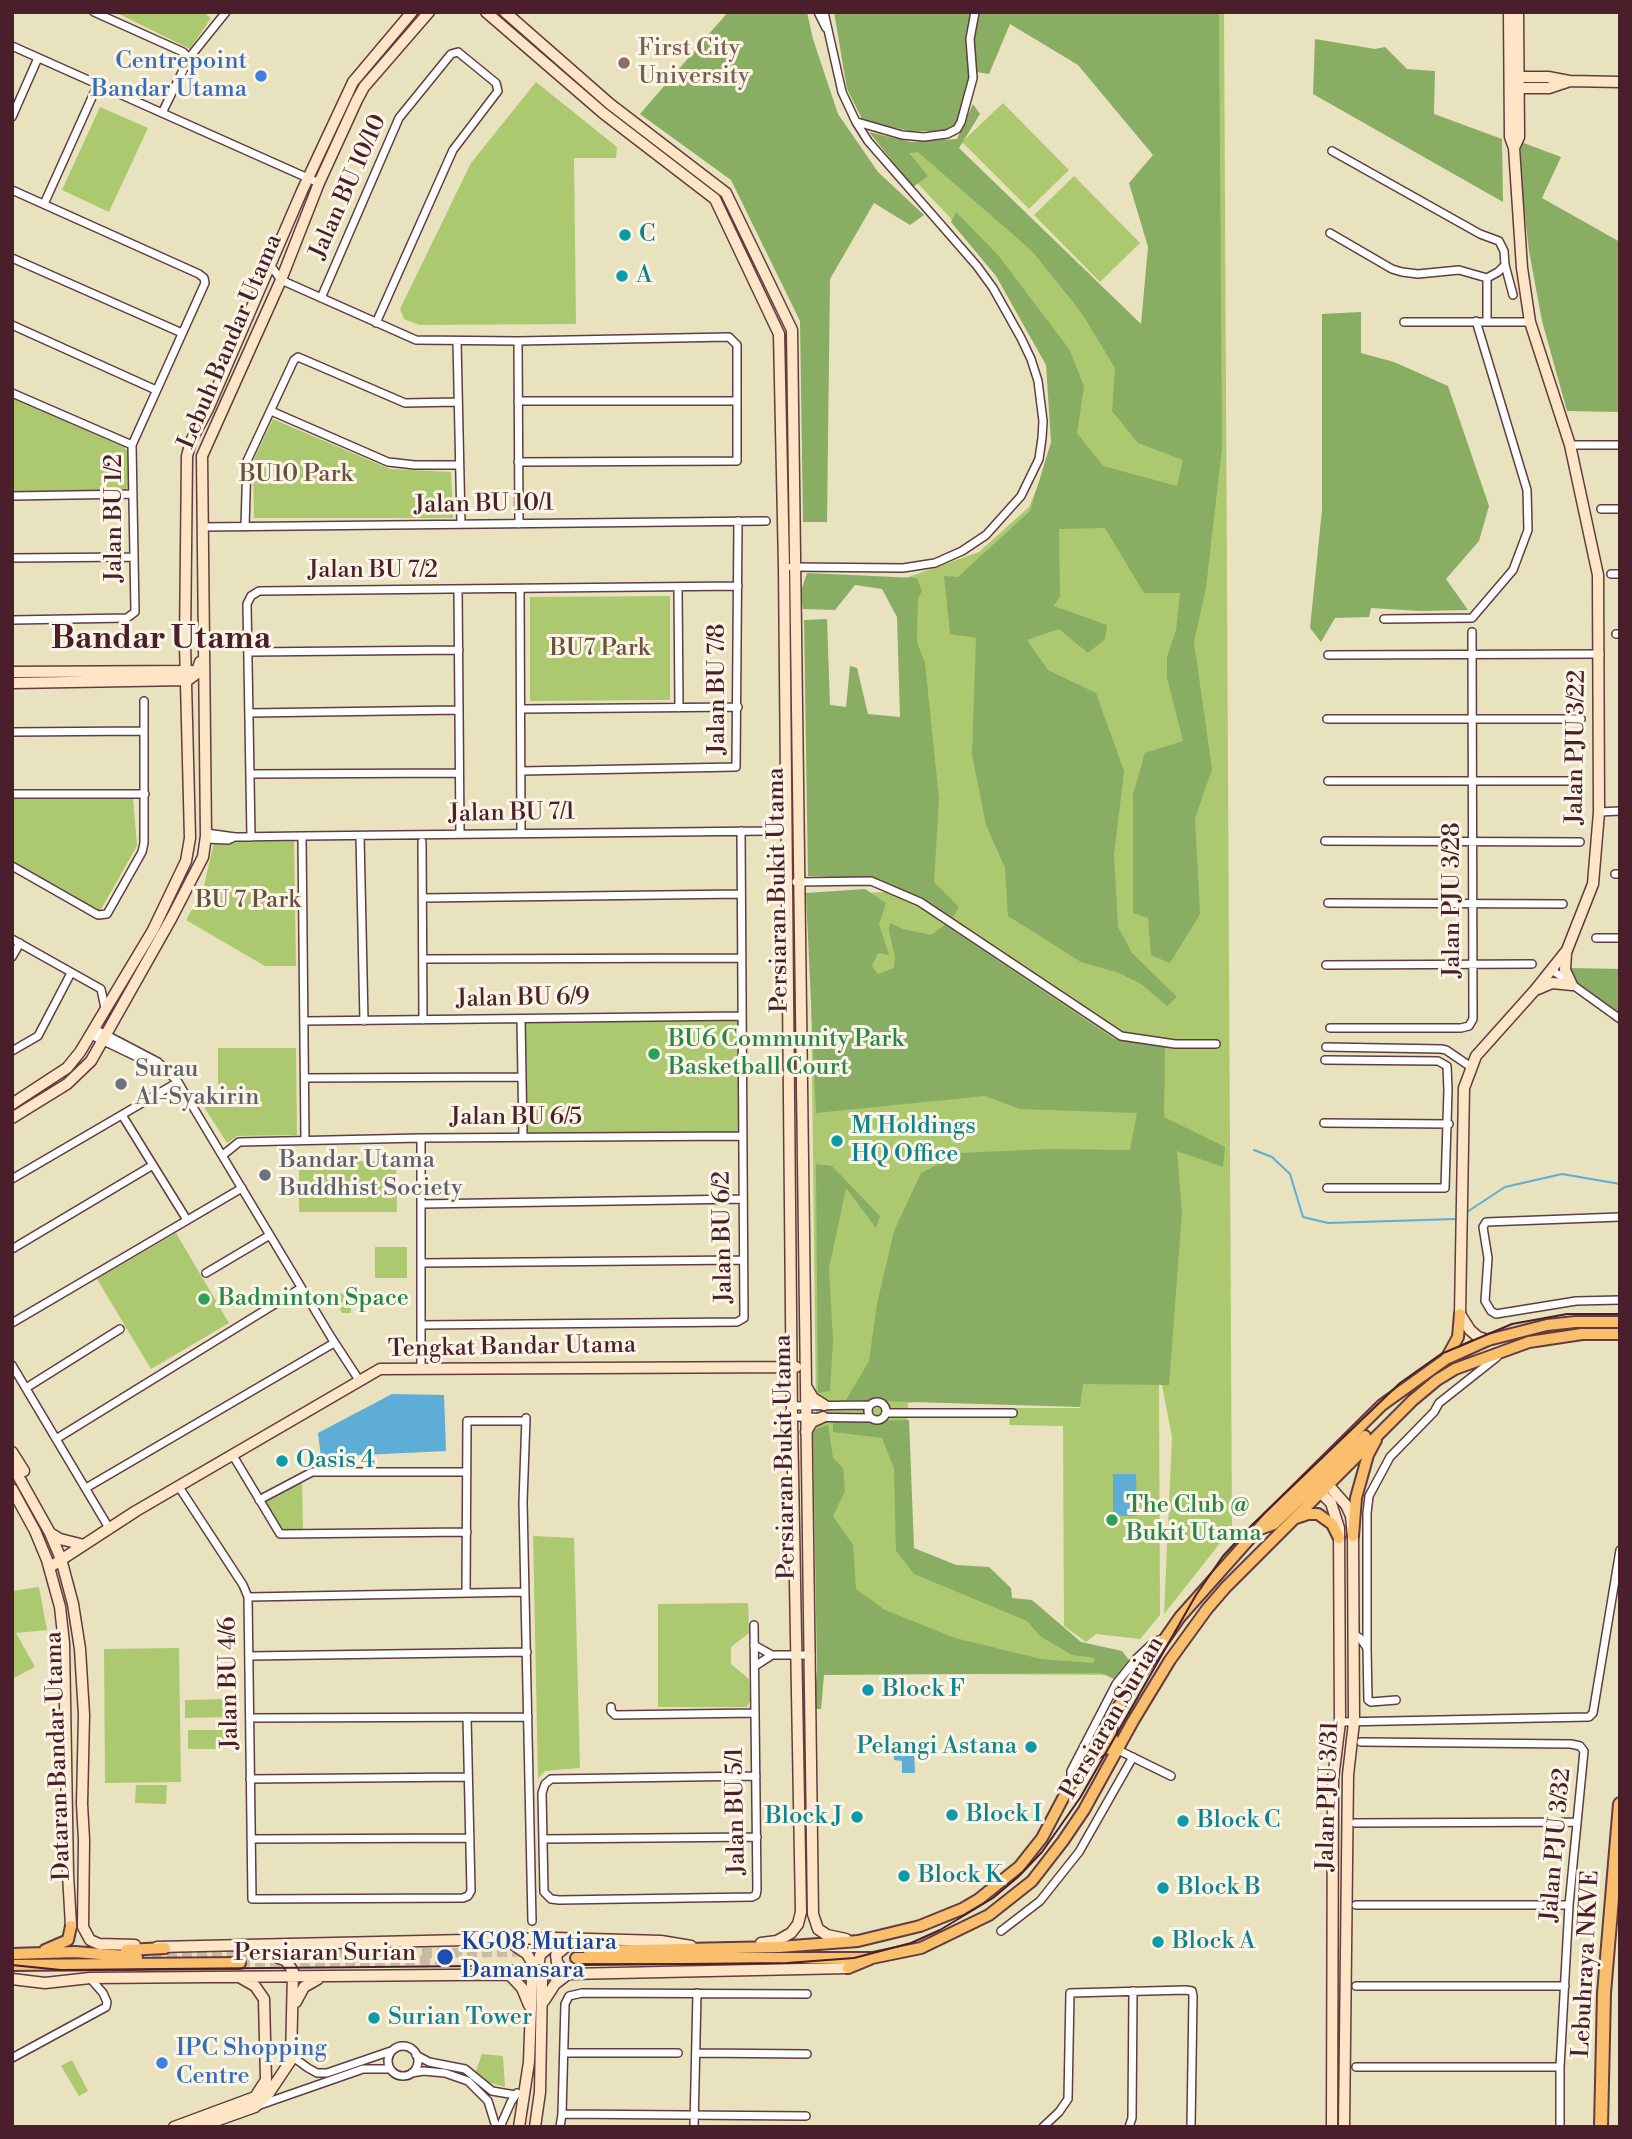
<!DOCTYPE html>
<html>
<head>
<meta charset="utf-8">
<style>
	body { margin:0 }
	#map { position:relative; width:1632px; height:2139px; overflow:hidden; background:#e9e2bf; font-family:"Libre Bodoni",serif }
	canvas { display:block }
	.frame { position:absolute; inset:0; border:14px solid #4a1f2b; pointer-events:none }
</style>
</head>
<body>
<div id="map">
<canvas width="1632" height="2139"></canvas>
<div class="frame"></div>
</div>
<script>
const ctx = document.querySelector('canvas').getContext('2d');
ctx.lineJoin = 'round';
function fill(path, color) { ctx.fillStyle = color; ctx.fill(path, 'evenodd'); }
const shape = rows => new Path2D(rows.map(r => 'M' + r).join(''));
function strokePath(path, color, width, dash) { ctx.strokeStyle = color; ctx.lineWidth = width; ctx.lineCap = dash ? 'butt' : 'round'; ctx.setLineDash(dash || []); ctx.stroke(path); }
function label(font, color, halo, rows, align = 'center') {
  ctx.font = font + ' "Libre Bodoni",serif'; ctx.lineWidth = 6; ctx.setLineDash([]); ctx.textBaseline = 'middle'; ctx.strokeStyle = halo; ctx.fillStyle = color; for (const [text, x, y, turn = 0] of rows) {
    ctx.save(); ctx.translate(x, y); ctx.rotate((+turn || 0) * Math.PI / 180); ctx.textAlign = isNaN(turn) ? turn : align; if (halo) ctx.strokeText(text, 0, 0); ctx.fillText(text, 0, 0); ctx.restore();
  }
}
const green = shape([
	[115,12,203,12,211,18,190,49],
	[1018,12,1224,12,1232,1528,1164,1614,1172,1437,1160,1375,908,1403,902,1554,1083,1650,1123,1653,1113,1675,819,1673,810,894,932,891,897,581,979,552,1029,507,1057,439,1050,360,989,259,891,155,942,136,1137,343,1164,325,1167,159,1121,67],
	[536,82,617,147,616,158,574,158,576,324,419,325,404,319,400,309,471,163],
	[1003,103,1069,170,1029,209,962,142],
	[100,107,148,128,109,212,62,190],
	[1074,176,1140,243,1100,282,1034,215],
	[12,398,124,447,128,452,130,485,125,491,12,492],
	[273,419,390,469,451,472,453,518,254,518,253,461],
	[670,596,670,700,530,701,530,597],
	[133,798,137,846,100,911,12,863,12,799],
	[294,841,296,966,265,966,186,920,203,890,214,842],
	[741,1017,741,1135,524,1136,522,1020],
	[218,1048,296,1048,297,1135,237,1136,227,1143,204,1107,218,1106],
	[299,1161,396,1161,397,1212,299,1212],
	[176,1233,229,1323,151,1369,97,1279],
	[375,1247,407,1247,407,1278,375,1278],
	[350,1293,351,1313,342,1313,333,1294],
	[1159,1383,1160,1615,1140,1639,1096,1634,1086,1642,1064,1626,1063,1426,1009,1425,1011,1408,1080,1408,1081,1384],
	[302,1480,303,1531,283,1532,265,1500],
	[533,1536,574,1538,580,1768,545,1771,538,1779],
	[39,1587,47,1630,16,1633,35,1667,12,1679,12,1591],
	[748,1603,749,1633,731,1647,731,1664,749,1679,750,1701,747,1707,658,1707,658,1604],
	[179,1648,181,1782,105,1783,104,1649],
	[225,1699,226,1717,185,1718,185,1700],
	[188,1730,228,1730,228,1749,188,1749],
	[136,1785,167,1785,166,1804,135,1803],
	[482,2054,503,2056,505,2087,490,2083,476,2071],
	[72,2060,88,2091,79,2096,61,2066]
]);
const forest = shape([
	[728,12,807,12,813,39,838,114,878,172,924,215,910,225,874,203,830,279,827,522,803,522,800,321,731,180,640,114],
	[834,12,1219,12,1222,448,1206,588,1194,642,1212,769,1195,819,1200,914,1170,963,1151,955,1148,918,1133,913,1133,794,1145,753,1183,741,1167,678,1167,657,1176,630,1180,593,1144,593,1105,528,1059,529,1060,596,1054,606,1107,625,1105,639,1088,653,1059,629,1027,640,1048,670,1096,693,1124,771,1114,855,1118,927,1132,953,1177,997,1167,1006,1141,984,1119,973,1081,962,1008,916,1005,868,986,825,972,754,976,638,950,634,944,576,958,577,1030,511,1051,442,1046,365,996,276,951,222,956,212,998,255,1069,349,1084,386,1077,433,1103,466,1177,486,1183,460,1138,443,1112,411,1115,368,1081,312,1032,251,918,152,909,153,928,176,913,187,869,132,911,142,957,139,973,104,980,114,959,148,1141,324,1148,247,1129,183,1153,155,1078,65,1010,24,989,74,970,71,957,123,946,131,910,131,863,121,847,89],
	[1315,39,1375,49,1385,47,1407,69,1435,71,1434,114,1502,139,1503,202,1313,94],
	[1521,142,1561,157,1542,198,1620,242,1620,412,1567,411,1542,321,1529,251,1520,172],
	[1361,312,1361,353,1394,362,1448,386,1489,506,1479,541,1446,579,1468,610,1421,611,1371,608,1369,617,1335,618,1321,642,1310,628,1322,510,1322,314],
	[807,573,917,578,922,591,918,598,917,642,925,663,939,799,934,882,959,907,953,917,870,878,808,876,804,620,827,619,830,705,846,707,850,666,857,668,868,714,900,717,897,617,882,589,855,585,835,610,803,609,801,591],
	[865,889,886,903,879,924,889,955,878,953,872,966,878,974,894,968,895,957,889,931,890,923,903,929,931,935,945,925,1114,1039,1165,1046,1164,1117,1225,1147,1223,1167,1177,1151,1182,1212,1169,1385,1083,1384,1080,1407,846,1400,869,1361,877,1304,894,1231,921,1173,961,1153,1048,1149,1130,1150,1137,1113,1020,1109,985,1096,816,1113,806,893],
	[1570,968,1620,969,1620,1013,1571,978],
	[816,1164,832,1166,880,1216,876,1228,846,1188,829,1268,833,1341,830,1391,818,1393],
	[909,1420,914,1548,956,1565,989,1567,1011,1588,1012,1598,1032,1600,1081,1642,1122,1651,1129,1660,1114,1679,1101,1673,824,1675,821,1709,814,1709,817,1670,813,1430,828,1425,833,1458,843,1468,845,1491,833,1516,853,1545,856,1589,885,1610,955,1638,1041,1659,1093,1663,1095,1658,1072,1655,1040,1636,1027,1621,914,1574,896,1551,894,1468,882,1438,833,1432,833,1422]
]);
const water = shape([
	[392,1394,444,1395,446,1451,321,1457,318,1433],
	[1113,1474,1136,1474,1137,1516,1113,1516],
	[914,1749,915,1773,902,1773,902,1761,894,1760,894,1750]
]);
const stream = shape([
	[1254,1150,1272,1157,1290,1174,1303,1217,1328,1223,1456,1219],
	[1467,1212,1505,1187,1562,1174,1620,1184]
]);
const primaryTunnel = shape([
	[137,1957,576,1951],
	[240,1963,448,1960]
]);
const street = shape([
	[94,12,183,52,189,58],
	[818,12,826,28],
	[12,46,319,183],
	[162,113,189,58,226,12],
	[12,117,38,58],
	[857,122,902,135,924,137,947,134,957,129,961,122,973,78,970,39,975,12],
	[1332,151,1480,234,1499,241,1504,251,1505,265,1513,295],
	[12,190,199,274,204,278,205,283,132,445,135,612,127,618,12,620],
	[44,204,98,84],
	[1330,233,1392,269,1402,272,1418,274,1459,270,1487,278,1498,272,1505,265],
	[12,258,182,333],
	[271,266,281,280,416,340,518,341,729,337,737,345,737,461,518,462],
	[321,298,399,118,451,54,458,52,496,83,498,91,453,150,376,323],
	[1487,321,1487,278],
	[1404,322,1530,322],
	[12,325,156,390],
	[457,341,461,524],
	[518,341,519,524],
	[12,393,132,445],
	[518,401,737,401],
	[271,411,388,462,415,465,459,465],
	[1570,445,1620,445],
	[12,496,133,494],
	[1601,509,1620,509],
	[202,527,766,521],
	[245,527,247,461,294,360,298,357,405,403,458,402],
	[12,558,134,557],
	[792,567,903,568,935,563,962,551,986,535,1021,496,1039,459,1042,438,1043,421,1038,381,1031,359,1021,338,993,288,977,266,868,141,856,122,842,92,824,12],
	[1611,574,1620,574],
	[678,587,679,708],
	[458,589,460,834],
	[520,589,521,833],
	[1384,619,1472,618,1513,570,1528,530,1527,490,1476,321],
	[1616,634,1620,634],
	[248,652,459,650],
	[1328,655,1600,654],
	[521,709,738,707],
	[249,713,459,710],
	[1327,719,1581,719],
	[12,732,144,731],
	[521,771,736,767,738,521],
	[250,774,459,773],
	[1328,781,1579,781],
	[12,794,145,794],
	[1599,812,1620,811],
	[206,833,235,837,302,836,767,831,787,822],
	[302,836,305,1140],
	[360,836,364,1021],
	[251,837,247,604,251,596,259,591,738,586],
	[206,839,228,840,234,837],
	[1325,841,1580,842],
	[422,842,423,1020],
	[12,866,98,915,107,914,142,852,144,843,144,701],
	[1615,874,1620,874],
	[796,882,871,881,920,902,1121,1036,1175,1044,1216,1044],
	[423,898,741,894],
	[1328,903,1563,904],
	[1596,938,1620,938],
	[12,939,101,989,105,1008],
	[12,957,20,943],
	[423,959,741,958],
	[1326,965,1532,964],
	[1552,970,1620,1019],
	[521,1019,523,1137],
	[305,1021,742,1016],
	[1330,1028,1461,1028,1469,1026,1473,1019,1472,632],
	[95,1029,158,1062,178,1082,331,1337,359,1380],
	[91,1035,156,1066,163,1067],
	[1326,1047,1441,1049,1446,1050,1471,1067],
	[12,1051,38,1036,71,973],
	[1325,1060,1438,1061,1447,1066,1448,1090,1445,1188,1327,1188],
	[305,1078,522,1077],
	[122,1115,187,1220],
	[1324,1123,1449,1124],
	[421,1138,421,1368],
	[223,1155,239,1142,421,1138,742,1136],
	[12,1179,178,1082],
	[421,1204,743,1199],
	[1620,1217,1486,1222,1483,1227,1488,1258,1485,1301,1491,1311,1496,1314,1576,1301,1620,1300],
	[12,1249,153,1165],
	[421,1263,743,1260],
	[206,1273,270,1235],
	[12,1323,242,1188],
	[421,1325,737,1322,744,1318,741,831],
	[12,1365,109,1528],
	[26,1388,120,1329],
	'868 1411a9 9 0 1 1 18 0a9 9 0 1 1-18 0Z',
	[793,1406,870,1405],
	[886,1413,1013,1413],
	[792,1417,870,1418],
	[526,1418,523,1502,532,1921],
	[56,1439,301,1288],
	[232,1454,280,1534,467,1532],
	[179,1487,243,1585,248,1597,252,1899,463,1898,468,1896,471,1891,467,1717],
	[86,1488,334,1343],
	[259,1500,312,1472,467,1472],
	[466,1593,467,1421,526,1421],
	[248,1597,525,1592],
	[754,1625,757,1890,756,1895,752,1897,559,1900,551,1899,544,1892,542,1793,545,1784,551,1779,756,1776],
	[1354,1635,1360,1638,1367,1648,1368,1700,1371,1702,1396,1700],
	[754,1645,772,1655,811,1655],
	[1367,1648,1367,1513,1369,1496,1390,1457,1434,1412,1439,1403,1497,1357],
	[249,1656,527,1652],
	[755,1666,772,1655],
	[611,1707,611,1711,615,1715,755,1713],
	[250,1718,528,1717],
	[1340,1722,1589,1717,1593,1713,1620,1550],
	[1361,1742,1571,1744,1580,1746,1584,1751,1569,1905,1560,2067,1560,2127],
	[1118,1750,1171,1776],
	[250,1779,468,1777],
	[1071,1781,1071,1771,1116,1684,1136,1659,1155,1641,1163,1639],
	[1355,1823,1577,1822],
	[251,1839,470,1838],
	[543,1839,757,1837],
	[1356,1905,1569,1905],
	[1001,1931,1040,1901,1079,1852,1133,1757],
	[1356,1986,1565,1986],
	'388 2061a15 15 0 1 1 30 0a15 15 0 1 1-30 0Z',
	[293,2051,297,2060,308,2068,317,2073,327,2073,391,2051],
	[564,2053,678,2053],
	[696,2053,807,2054],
	[416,2055,429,2062,465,2069,492,2091,515,2095],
	[12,2058,106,2007,107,2002,103,1993,90,1978],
	[1356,2067,1560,2067],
	[412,2073,423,2071,445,2073,468,2081,488,2101,496,2127],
	[257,2106,363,2069,390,2069],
	[562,2114,806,2116],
	[500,2127,511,2102,517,2093],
	[560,2127,562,2114,565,2004,569,1996,582,1993,807,1994],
	[694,2127,697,1993],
	[1043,2127,1059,2112,1068,2099,1070,1993,1186,1990,1192,1991,1193,1996,1191,2127],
	[1129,2127,1132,2118,1133,1991]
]);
const secondary = shape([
	[486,12,603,113,715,199,779,334,784,567,792,1417,801,1912,798,1924,791,1933,777,1941,761,1943],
	[505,12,610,104,726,193,792,330,813,1914,818,1929,827,1935,846,1939],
	[1516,77,1548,77,1569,81,1620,82],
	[1513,88,1549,88,1567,82],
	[1514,148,1519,137,1518,12],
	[12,672,191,671],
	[12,683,188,680,196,674,200,662],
	[1566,953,1565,970,1572,985],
	[1538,989,1552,983,1572,985],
	[12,1104,67,1068,80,1052,153,930,186,861,190,838,185,644,187,456,191,441,208,409,302,191,353,82,412,12],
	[12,1118,67,1084,91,1061,171,919,203,857,206,836,202,456,281,280,319,183,357,100,364,87,429,12],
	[1488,1340,1478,1337,1470,1330,1460,1314,1464,1088,1476,1056,1535,990,1567,950,1593,884,1599,812,1598,575,1570,445,1530,322,1522,268,1514,148,1510,137,1509,12],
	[806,1386,813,1398,824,1405],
	[806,1432,812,1422,823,1417],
	[12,1452,24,1471],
	[12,1465,50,1533,61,1559,73,1604,80,1649,84,1715,82,1804,84,1840,83,1927,90,1940,99,1944,135,1945],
	[1324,1480,1346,1505,1351,1516,1353,1536,1354,1722,1348,1775,1344,2127],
	[1316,1488,1331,1503,1339,1528,1340,1722,1333,1779,1332,2127],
	[12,1489,35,1531,47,1560,60,1607,64,1643,68,1874,71,1926],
	[50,1533,60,1539,84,1545],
	[50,1567,136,1511,380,1369,796,1367],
	[504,1943,511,1943,527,1954,542,1980,540,2092,535,2127],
	[568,1945,556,1955,557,1962,562,1970,569,1974],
	[157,1947,555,1938,661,1941,691,1946],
	[509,1974,522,1988,529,2005],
	[12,1979,45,1983,90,1978,569,1974,848,1968],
	[544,2001,555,1984,568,1974],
	[296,2002,304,1987,318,1979],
	[174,2127,255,2097,266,2080,264,1999,255,1986,241,1978],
	[199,2127,255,2107,269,2093,291,2060,293,1971,286,1961,256,1948],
	[519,2127,529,2062,532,1980,537,1974,540,1955,548,1948,567,1942]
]);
const primary = shape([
	[1446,1359,1458,1337,1460,1314],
	[1296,1518,1308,1514,1318,1514,1332,1524,1339,1538],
	[1260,1529,1274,1524,1365,1436],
	[1353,1536,1356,1498,1368,1455,1376,1440],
	[1112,1719,1111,1735,1118,1750],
	[1089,1758,1104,1748,1118,1750],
	[45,1950,68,1940,71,1926],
	[126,1950,165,1948],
	[589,1951,779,1947,858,1941,920,1926,962,1909,979,1899,1019,1867,1042,1838,1070,1785,1129,1690,1180,1617,1269,1517,1382,1405,1446,1359,1488,1340,1547,1325,1575,1322,1620,1322],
	[12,1954,75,1952,137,1957],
	[576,1958,872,1958,921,1948,989,1915,1032,1881,1063,1841,1084,1810,1133,1721,1170,1660,1207,1609,1226,1587,1413,1400,1437,1380,1455,1369,1529,1342,1582,1334,1620,1334],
	[12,1965,240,1963],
	[848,1968,870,1959]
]);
const highway = shape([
	[1601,2127,1604,1993,1620,1804]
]);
const rail = shape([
	[12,1965,61,1970,787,1963,854,1958,911,1943,940,1930,993,1898,1018,1877,1042,1852,1080,1798,1196,1595,1223,1556,1252,1525,1400,1383,1441,1354,1512,1324,1567,1314,1620,1314]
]);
const markers = [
	[624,63,7,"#8d6e63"],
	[261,76,7,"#3f7fe0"],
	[625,235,7,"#0f9aa8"],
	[622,276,7,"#0f9aa8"],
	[654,1054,7,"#2e9e5b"],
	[121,1084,7,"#6b7280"],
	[837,1141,7,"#0f9aa8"],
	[265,1175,7,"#6b7280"],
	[204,1299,7,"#2e9e5b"],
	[282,1461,7,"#0f9aa8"],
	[1112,1520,7,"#2e9e5b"],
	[868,1690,7,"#0f9aa8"],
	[1031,1747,7,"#0f9aa8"],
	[952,1815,7,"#0f9aa8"],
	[857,1817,7,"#0f9aa8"],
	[1183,1821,7,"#0f9aa8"],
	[904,1876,7,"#0f9aa8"],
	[1163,1888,7,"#0f9aa8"],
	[1158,1942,7,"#0f9aa8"],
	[445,1957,9,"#1a4fb4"],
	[374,2018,7,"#0f9aa8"],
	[162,2063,7,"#3f7fe0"]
];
const educationNames = [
	["First City",638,49],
	["University",638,77]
];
const shopNames = [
	["Centrepoint",247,62],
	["Bandar Utama",247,90],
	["IPC Shopping",176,2049,"left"],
	["Centre",176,2077,"left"]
];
const streetNames = [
	["Jalan BU 10/10",349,187,-66],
	["Lebuh Bandar Utama",231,342,-67],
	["Jalan BU 10/1",484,505,-1],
	["Jalan BU 1/2",115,518,-90],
	["Jalan BU 7/2",373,571],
	["Jalan BU 7/8",718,689,-90],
	["Jalan PJU 3/22",1577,747,-89],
	["Jalan BU 7/1",512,814,-1],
	["Persiaran Bukit Utama",779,890,-91],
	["Jalan PJU 3/28",1453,900,-90],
	["Jalan BU 6/9",523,999,-1],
	["Jalan BU 6/5",516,1118],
	["Jalan BU 6/2",724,1237,-91],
	["Tengkat Bandar Utama",512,1348,-1],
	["Persiaran Bukit Utama",786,1457,-91],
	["Jalan BU 4/6",230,1683,-91],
	["Persiaran Surian",1113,1718,-60],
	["Dataran Bandar Utama",59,1756,-92],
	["Jalan PJU 3/31",1329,1796,-88],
	["Jalan BU 5/1",737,1811,-91],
	["Jalan PJU 3/32",1557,1845,-85],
	["Persiaran Surian",325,1954],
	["Lebuhraya NKVE",1587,1964,-87]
];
const cultureNames = [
	["C",639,235],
	["A",636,276],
	["M Holdings",851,1127],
	["HQ Office",851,1155],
	["Oasis 4",296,1461],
	["Block F",882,1690],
	["Pelangi Astana",1017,1747,"right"],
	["Block I",966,1815],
	["Block J",843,1817,"right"],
	["Block C",1197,1821],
	["Block K",918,1876],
	["Block B",1177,1888],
	["Block A",1172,1942],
	["Surian Tower",388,2018]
];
const parkNames = [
	["BU10 Park",296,475],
	["BU7 Park",600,649],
	["BU 7 Park",248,901]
];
const leisureNames = [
	["BU6 Community Park",668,1040],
	["Basketball Court",668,1068],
	["Badminton Space",218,1299],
	["The Club @",1126,1506],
	["Bukit Utama",1126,1534]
];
const worshipNames = [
	["Surau",135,1070],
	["Al-Syakirin",135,1098],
	["Bandar Utama",279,1161],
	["Buddhist Society",279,1189]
];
const transitNames = [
	["KG08 Mutiara",461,1943],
	["Damansara",461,1971]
];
const districtNames = [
	["Bandar Utama",161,640]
];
fill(green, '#acc970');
fill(forest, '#89ad62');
fill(water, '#5dadd7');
strokePath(stream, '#5dadd7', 2);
strokePath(primaryTunnel, '#c9bba1', 10, [10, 5]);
strokePath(street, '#623c41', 10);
strokePath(secondary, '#623c41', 13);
strokePath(primary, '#623c41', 14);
strokePath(highway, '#623c41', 16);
strokePath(street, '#fff', 7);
strokePath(secondary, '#fde5c5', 10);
strokePath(primary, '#f9bf6d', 10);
strokePath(highway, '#f9bf6d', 12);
strokePath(rail, '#4a1f2b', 2);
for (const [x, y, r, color] of markers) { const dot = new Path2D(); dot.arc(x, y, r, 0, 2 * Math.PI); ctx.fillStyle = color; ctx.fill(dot); strokePath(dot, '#fcf5e5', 2.5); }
label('24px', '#785e54', '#fcf5e5', educationNames, 'left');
label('24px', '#366cbe', '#fcf5e5', shopNames, 'right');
label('24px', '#4a1f2b', '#fcf5e5', streetNames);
label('24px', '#0d838f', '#fcf5e5', cultureNames, 'left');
label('24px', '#675240', '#fcf5e5', parkNames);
label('24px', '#27864d', '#fcf5e5', leisureNames, 'left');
label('24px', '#5b616d', '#fcf5e5', worshipNames, 'left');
label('24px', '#164399', '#fcf5e5', transitNames, 'left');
label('bold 32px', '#4a1f2b', '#fcf5e5', districtNames);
</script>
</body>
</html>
